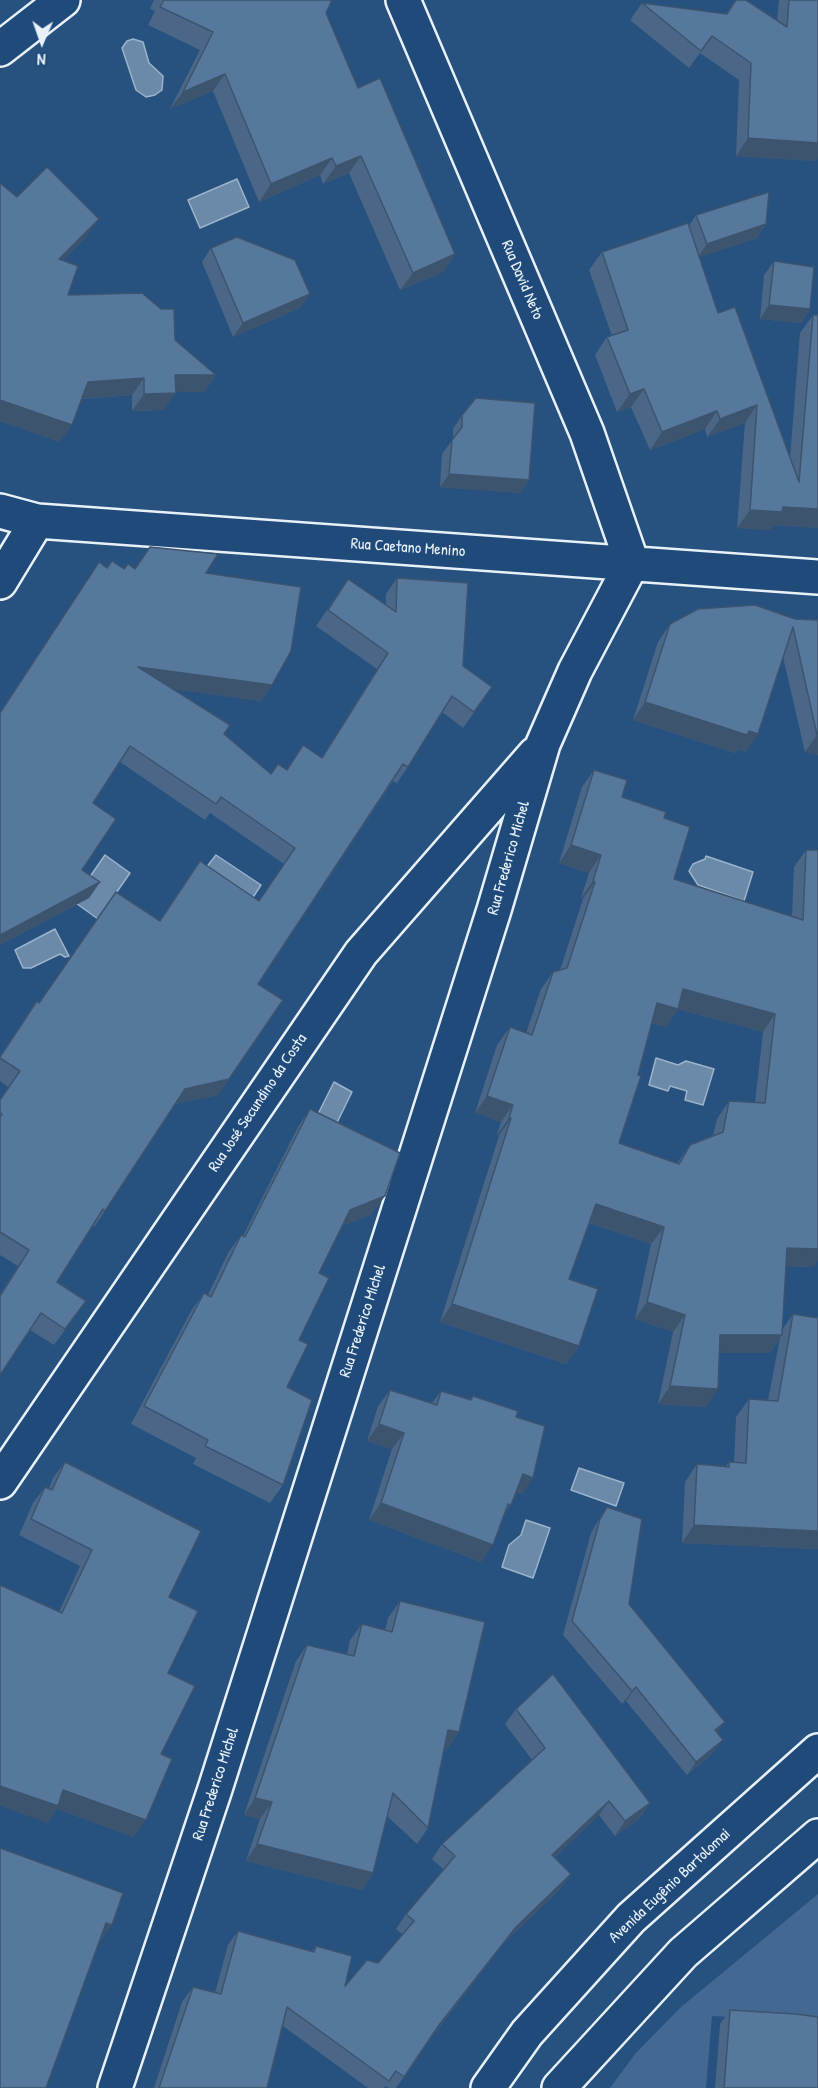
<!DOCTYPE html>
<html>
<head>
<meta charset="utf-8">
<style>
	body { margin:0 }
	#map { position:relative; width:818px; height:2088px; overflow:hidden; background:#27517f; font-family:"Patrick Hand",sans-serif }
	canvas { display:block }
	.north { position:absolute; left:12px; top:12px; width:60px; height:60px; -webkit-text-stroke:4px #1f4a7a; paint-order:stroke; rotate:182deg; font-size:16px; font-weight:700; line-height:24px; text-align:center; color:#e8f1f8 }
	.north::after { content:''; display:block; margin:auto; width:21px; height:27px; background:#e8f1f8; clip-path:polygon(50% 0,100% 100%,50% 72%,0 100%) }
</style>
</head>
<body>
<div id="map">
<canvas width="818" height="2088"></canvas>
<div class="north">N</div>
</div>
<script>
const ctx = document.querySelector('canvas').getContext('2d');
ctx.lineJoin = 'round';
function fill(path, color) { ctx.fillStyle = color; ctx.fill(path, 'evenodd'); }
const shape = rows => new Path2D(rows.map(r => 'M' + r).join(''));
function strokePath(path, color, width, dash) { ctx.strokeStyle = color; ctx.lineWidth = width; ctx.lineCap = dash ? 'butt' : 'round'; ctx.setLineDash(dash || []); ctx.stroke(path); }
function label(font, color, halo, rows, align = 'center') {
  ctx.font = font + ' "Patrick Hand",sans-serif'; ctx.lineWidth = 6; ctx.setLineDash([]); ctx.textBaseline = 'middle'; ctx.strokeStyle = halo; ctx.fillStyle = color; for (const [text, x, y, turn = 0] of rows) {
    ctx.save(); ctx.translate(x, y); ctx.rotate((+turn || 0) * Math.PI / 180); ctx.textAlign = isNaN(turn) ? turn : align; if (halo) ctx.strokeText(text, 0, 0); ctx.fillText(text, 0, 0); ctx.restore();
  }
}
const green = shape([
	[818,1894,818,2022,712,2016,706,2088,610,2088,635,2054,681,2007]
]);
const water = shape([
	[133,39,143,42,149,63,163,76,162,90,155,95,146,97,136,90,122,48,127,41,133,39],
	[237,179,249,207,200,228,188,200,237,179],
	[105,855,130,873,98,919,73,901,105,855],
	[216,855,261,885,248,905,202,873,216,855],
	[706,856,753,872,744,901,698,885,689,871,693,864,705,859,706,856],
	[55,929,69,956,65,957,60,954,31,968,23,968,15,950,55,929],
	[656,1058,678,1065,686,1061,714,1069,703,1105,685,1100,687,1091,670,1086,668,1091,649,1085,656,1058],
	[334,1082,352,1092,332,1133,313,1124,334,1082],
	[579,1468,624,1483,616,1506,571,1490,579,1468],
	[526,1520,550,1528,533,1578,502,1567,509,1545,521,1535,526,1520]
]);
const street = shape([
	[0,49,63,0],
	[0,511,37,521,818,577],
	[0,582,37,521],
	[0,1482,361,953,535,754],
	[115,2088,215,1789,494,910,543,744,575,671,632,563,587,433,403,0]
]);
const secondary = shape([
	[488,2088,527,2033,631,1918,818,1751],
	[559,2088,683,1953,818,1836]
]);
const wall = shape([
	[154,0,332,0,326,13,358,88,455,254,443,272,400,290,349,173,323,184,320,175,259,202,213,91,170,109,200,50,148,25,155,11,150,9],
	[735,0,777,21,779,0,818,0,816,161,736,156,739,80,700,53,689,68,630,20,642,3,726,14],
	[0,183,17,197,87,236,63,260,68,295,175,340,216,375,204,392,176,392,163,410,132,411,132,395,82,399,60,442,0,421],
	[696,215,766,224,757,238,699,257,718,313,790,458,800,333,813,315,818,315,818,528,773,525,770,530,737,528,745,423,707,437,705,429,650,450,631,407,617,412,595,355,607,337,612,336,589,270,602,252,689,226],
	[211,248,300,308,233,337,202,262],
	[774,261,810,309,801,323,760,319,764,275],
	[462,415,529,480,520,493,440,487,442,454,453,439,453,429],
	[150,547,206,573,272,685,261,701,173,689,271,774,322,757,377,669,316,626,348,579,386,605,386,594,397,578,463,666,492,687,463,728,442,712,408,767,397,783,393,781,258,984,229,1079,218,1095,175,1104,105,1211,94,1227,93,1226,57,1282,86,1301,54,1345,30,1330,0,1375,0,1294,18,1266,0,1255,0,1099,8,1087,0,1081,0,1056,37,1001,39,1003,160,920,259,901,284,864,210,813,205,820,120,762,93,803,82,870,100,882,89,898,0,945,0,712,99,562,107,568,135,569],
	[795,619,818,620,818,755,805,752,783,657,746,752,738,749,735,753,633,720,658,642,670,624],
	[594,770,622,797,664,818,674,879,792,916,794,867,806,850,814,1267,786,1266,782,1330,793,1314,818,1318,818,1549,682,1543,685,1482,697,1464,726,1466,729,1462,734,1463,736,1417,749,1399,768,1400,780,1338,770,1353,720,1353,706,1407,658,1404,673,1332,635,1319,651,1244,589,1223,569,1279,579,1346,566,1364,440,1322,499,1136,497,1135,501,1122,475,1113,497,1045,510,1027,526,1033,541,989,553,972,560,970,583,899,581,898,589,873,559,863,582,787],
	[678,1009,763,1032,755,1103,729,1101,717,1119,713,1135,690,1145,677,1163,619,1143,652,1023,666,1027],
	[310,1109,372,1214,342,1226,319,1273,299,1340,287,1387,283,1485,270,1503,193,1464,196,1458,131,1424,191,1311,204,1293,208,1295,228,1253,241,1235,243,1236,298,1127],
	[390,1390,432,1403,441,1391,470,1400,473,1396,516,1417,522,1494,516,1492,481,1562,369,1520,392,1449,367,1441,378,1406],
	[65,1462,169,1597,168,1673,161,1754,134,1837,57,1809,47,1823,59,1612,80,1566,19,1535,33,1503,45,1487,49,1488,53,1478],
	[607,1507,629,1604,718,1733,713,1753,687,1775,626,1701,622,1704,563,1635,591,1533,598,1521],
	[400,1601,459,1732,447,1749,445,1748,428,1828,417,1844,387,1816,373,1873,362,1890,246,1861,260,1819,244,1815,296,1661,307,1645,347,1654,350,1640,362,1624,385,1630,388,1618],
	[516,1709,650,1803,640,1818,615,1836,599,1815,555,1857,571,1874,560,1889,505,1942,431,2038,396,2088,389,2088,385,2086,384,2088,368,2088,283,2026,267,2088,154,2088,182,2002,193,1987,215,1993,228,1945,238,1931,312,1951,316,1946,345,1986,378,1963,402,1934,396,1929,406,1914,444,1870,432,1859,442,1844,532,1760,505,1724],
	[730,2010,818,2088,715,2088,720,2024]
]);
const shadedWall = shape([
	[225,74,213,91,170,109,183,92],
	[748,138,818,143,818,159,816,161,736,156],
	[361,156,349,173,323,184,336,166],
	[332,158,320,175,259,202,271,184],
	[99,219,87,236,47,276,59,259],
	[766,224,757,238,697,258,707,244],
	[455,254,443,272,400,290,413,273],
	[310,294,300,308,233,337,243,323],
	[769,305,810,309,801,323,760,319],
	[175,375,216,375,204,392,163,392],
	[144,378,132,395,76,399,88,382],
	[644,389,631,407,617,412,630,394],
	[176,393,163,410,132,411,144,394],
	[0,400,3,401,72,425,60,442,0,421],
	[757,405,745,423,707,437,720,419],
	[717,411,705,429,650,450,662,432],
	[449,474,529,480,520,493,440,487],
	[783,507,818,509,818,528,773,525,770,530,737,528,750,510],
	[138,667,272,685,261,701,127,683],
	[645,702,758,734,746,752,738,749,735,753,633,720],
	[817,735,818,735,818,755,805,752],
	[571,845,601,855,589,873,559,863],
	[593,881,595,882,583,899,581,898],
	[100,882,89,898,0,945,0,935],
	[683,989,775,1014,763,1032,671,1007],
	[657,1003,678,1009,666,1027,645,1021],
	[229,1079,218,1095,174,1104,185,1089],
	[487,1096,513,1105,501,1122,475,1113],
	[509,1118,511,1118,499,1136,497,1135],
	[385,1196,372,1214,337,1228,350,1210],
	[596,1204,664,1227,651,1244,584,1221],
	[787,1248,818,1249,818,1261,814,1267,775,1266],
	[647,1302,685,1315,673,1332,635,1319],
	[452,1304,579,1346,566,1364,440,1322],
	[720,1335,782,1335,770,1353,708,1353],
	[670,1386,718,1389,706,1407,658,1404],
	[379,1424,404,1433,392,1449,367,1441],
	[523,1474,533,1478,522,1494,511,1491],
	[381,1503,493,1545,481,1562,369,1520],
	[694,1525,818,1531,818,1549,682,1543],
	[636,1687,626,1701,622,1704,632,1691],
	[725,1722,716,1735,715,1730],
	[448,1730,459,1732,447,1749,437,1746],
	[723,1740,713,1753,687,1775,696,1762],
	[0,1786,63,1790,146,1820,134,1837,57,1809,47,1823,0,1806],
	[255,1798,272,1802,260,1819,244,1815],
	[609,1801,599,1815,542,1869,552,1855],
	[650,1803,640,1818,615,1836,625,1821],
	[257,1844,373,1873,362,1890,246,1861],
	[571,1874,560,1889,505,1942,429,2040,439,2025,516,1927],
	[106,1923,112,1925,100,1942,95,1939]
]);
const building = shape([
	[164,0,332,0,326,13,358,88,380,78,455,254,413,273,361,156,336,166,332,158,271,184,225,74,183,92,213,32,160,7,164,0],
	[736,0,746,0,787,27,789,0,818,0,818,143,748,138,751,63,712,36,701,51,642,3,727,14,736,0],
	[47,167,99,219,59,259,78,266,68,295,142,293,161,309,174,309,175,340,216,375,175,375,176,393,144,394,144,378,88,382,72,425,0,400,0,183,17,197,47,167],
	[769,192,766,224,707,244,696,215,769,192],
	[688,223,718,313,735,307,799,482,813,315,818,315,818,509,783,507,782,512,750,510,757,405,720,419,717,411,662,432,644,389,630,394,607,337,628,330,602,252,688,223],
	[237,237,295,260,310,294,243,323,211,248,237,237],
	[774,261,814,267,810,309,769,305,774,261],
	[476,398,535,403,529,480,449,474,452,440,462,427,462,415,476,398],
	[150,547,218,554,206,573,301,587,291,651,272,685,138,667,230,725,224,734,271,774,278,764,287,770,303,745,322,758,388,653,328,610,348,579,396,612,397,578,468,583,463,666,492,687,474,712,452,696,408,767,403,764,258,984,283,1000,229,1079,185,1089,105,1211,103,1209,57,1282,86,1301,65,1329,41,1313,0,1375,0,1296,29,1250,0,1232,0,1117,2,1114,0,1112,0,1100,20,1071,0,1058,0,1057,37,1001,39,1003,116,892,160,921,200,861,259,901,295,848,221,797,216,804,130,746,93,803,116,819,82,870,100,882,0,935,0,713,99,562,107,568,112,561,124,569,128,564,135,569,150,547],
	[755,605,795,619,818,620,818,735,817,735,793,627,758,734,749,731,747,735,645,702,670,624,698,609,755,605],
	[594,770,627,780,622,797,666,812,664,818,690,827,674,879,803,920,806,850,818,850,818,1249,787,1248,782,1335,720,1335,718,1389,670,1386,685,1315,647,1302,664,1227,596,1204,569,1279,598,1289,579,1346,452,1304,511,1118,509,1118,513,1105,487,1096,510,1027,532,1035,553,972,567,968,595,882,593,881,601,855,571,845,594,770],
	[683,989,775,1014,765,1103,729,1101,723,1132,690,1145,679,1164,619,1143,641,1076,638,1075,657,1003,678,1009,683,989],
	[310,1109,400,1153,385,1196,350,1210,319,1273,329,1278,299,1340,308,1344,287,1387,312,1400,283,1485,205,1446,208,1440,144,1406,204,1293,211,1297,241,1235,245,1237,310,1109],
	[793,1314,818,1318,818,1531,694,1525,697,1464,729,1467,729,1462,746,1463,749,1399,778,1401,793,1314],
	[390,1390,437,1405,441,1391,471,1400,473,1396,518,1411,516,1417,545,1426,533,1478,523,1474,511,1505,508,1504,493,1545,381,1503,404,1433,379,1424,390,1390],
	[65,1462,201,1531,169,1597,198,1611,168,1673,195,1686,161,1754,172,1759,146,1820,63,1790,58,1806,0,1786,0,1585,62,1613,92,1550,31,1519,45,1487,52,1490,65,1462],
	[607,1507,642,1519,629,1604,725,1722,715,1730,723,1740,696,1762,636,1687,632,1691,572,1621,600,1519,607,1507],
	[400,1601,485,1622,459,1732,448,1730,428,1828,393,1793,373,1873,257,1844,272,1802,255,1798,307,1645,354,1656,362,1624,392,1632,400,1601],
	[553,1674,650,1803,625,1821,609,1801,552,1855,571,1874,516,1927,439,2025,404,2077,396,2071,389,2081,287,2007,267,2088,159,2088,193,1987,221,1994,238,1931,314,1952,316,1946,352,1956,345,1986,367,1960,378,1963,414,1921,406,1914,455,1856,442,1844,545,1748,516,1709,553,1674],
	[0,1848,123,1893,112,1925,106,1923,46,2088,0,2088,0,1848],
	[730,2010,796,2014,818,2017,818,2088,724,2088,730,2010]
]);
const streetNames = [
	["Rua David Neto",522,280,67],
	["Rua Caetano Menino",408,548,4],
	["Rua Frederico Michel",509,858,-74],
	["Rua José Secundino da Costa",258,1103,-56],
	["Rua Frederico Michel",363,1321,-72],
	["Rua Frederico Michel",216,1784,-72],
	["Avenida Eugênio Bartolomai",670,1886,-43]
];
fill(green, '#436891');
fill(water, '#6b8aaa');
strokePath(water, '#9db3c9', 1.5);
strokePath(street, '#e8f1f8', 38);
strokePath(secondary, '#e8f1f8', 38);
strokePath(street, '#1f4a7a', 33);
strokePath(secondary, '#1f4a7a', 33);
fill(wall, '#4b6787');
fill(shadedWall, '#3d546e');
fill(building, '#57789d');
strokePath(building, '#3d546e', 1.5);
label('16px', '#e8f1f8', '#1f4a7a', streetNames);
</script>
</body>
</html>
